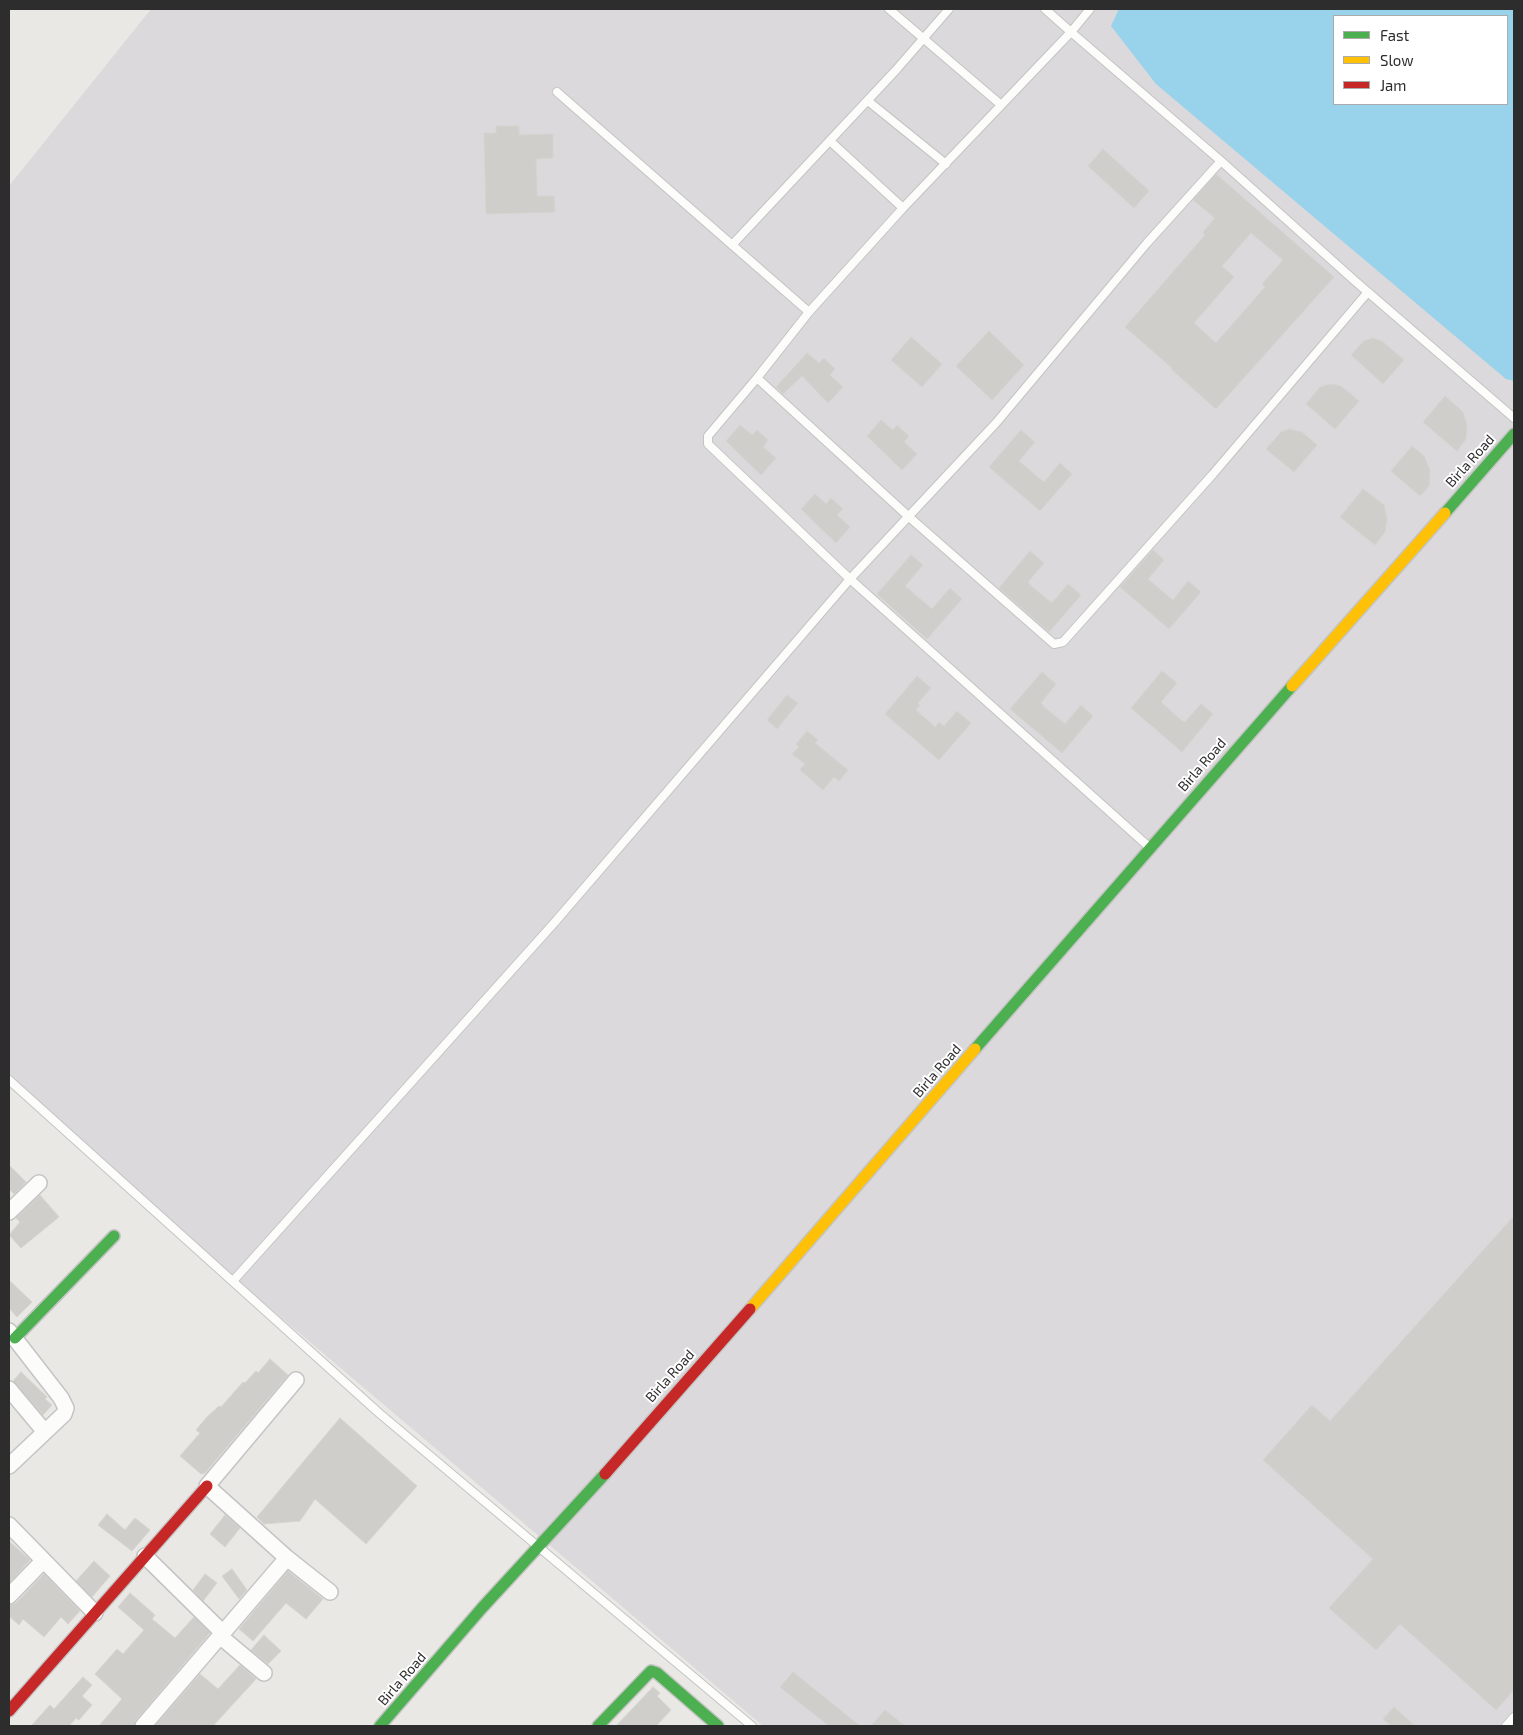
<!DOCTYPE html>
<html>
<head>
<meta charset="utf-8">
<style>
	body { margin:0 }
	#map { position:relative; width:1523px; height:1735px; overflow:hidden; background:#eae8e4; font-family:"Exo 2",sans-serif }
	canvas { display:block }
	.frame { position:absolute; inset:0; border:10px solid #2d2d2d; pointer-events:none }
	.legend { position:absolute; left:1333px; top:15px; width:175px; height:90px; box-sizing:border-box; background:#fff; border:1px solid #ababab; margin:0; padding:6px 9px; list-style:none; font-size:15px; color:#2d2d2d }
	.legend li { display:flex; align-items:center; gap:10px; height:25px }
	.legend b { width:25px; border:1px solid #ababab }
</style>
</head>
<body>
<div id="map">
<canvas width="1523" height="1735"></canvas>
<div class="frame"></div>
<ul class="legend">
<li><b style="height:6px;background:#4caf50"></b>Fast</li>
<li><b style="height:6px;background:#ffc107"></b>Slow</li>
<li><b style="height:6px;background:#c62828"></b>Jam</li>
</ul>
</div>
<script>
const ctx = document.querySelector('canvas').getContext('2d');
ctx.lineJoin = 'round';
function fill(path, color) { ctx.fillStyle = color; ctx.fill(path, 'evenodd'); }
const shape = rows => new Path2D(rows.map(r => 'M' + r).join(''));
function strokePath(path, color, width, dash) { ctx.strokeStyle = color; ctx.lineWidth = width; ctx.lineCap = dash ? 'butt' : 'round'; ctx.setLineDash(dash || []); ctx.stroke(path); }
function label(font, color, halo, rows, align = 'center') {
  ctx.font = font + ' "Exo 2",sans-serif'; ctx.lineWidth = 4; ctx.setLineDash([]); ctx.textBaseline = 'middle'; ctx.strokeStyle = halo; ctx.fillStyle = color; for (const [text, x, y, turn = 0] of rows) {
    ctx.save(); ctx.translate(x, y); ctx.rotate((+turn || 0) * Math.PI / 180); ctx.textAlign = isNaN(turn) ? turn : align; if (halo) ctx.strokeText(text, 0, 0); ctx.fillText(text, 0, 0); ctx.restore();
  }
}
const industrial = shape([
	[151,9,1514,9,1514,1726,763,1726,9,1087,9,186],
	[1334,16,1507,16,1507,104,1334,104]
]);
const water = shape([
	[1119,9,1514,9,1514,381,1506,379,1156,84,1111,26],
	[1334,16,1507,16,1507,104,1334,104]
]);
const building = shape([
	[496,126,519,126,519,135,553,134,553,158,536,159,537,186,537,196,554,196,555,212,486,214,484,133,496,133,496,126],
	[1103,149,1149,191,1134,208,1088,166,1103,149],
	[1216,174,1334,277,1216,409,1171,369,1172,368,1125,327,1205,235,1203,232,1215,218,1193,200,1216,174],
	[1251,233,1283,260,1262,284,1265,287,1216,343,1194,323,1234,277,1222,266,1251,233],
	[989,331,1024,365,992,400,956,366,989,331],
	[911,337,942,364,922,387,891,360,911,337],
	[1373,338,1383,342,1404,360,1383,384,1351,355,1364,341,1373,338],
	[807,353,819,363,824,358,835,369,830,375,843,387,828,403,802,376,783,394,776,387,807,353],
	[1330,384,1341,386,1359,401,1335,429,1306,404,1320,387,1330,384],
	[1445,396,1463,412,1467,425,1466,439,1457,451,1423,422,1445,396],
	[881,420,893,430,897,425,909,436,904,442,917,454,902,470,867,436,881,420],
	[740,425,752,435,757,430,768,440,763,447,776,458,761,475,726,441,740,425],
	[1289,429,1302,432,1317,445,1294,472,1266,449,1281,432,1289,429],
	[1021,430,1035,442,1019,461,1040,479,1044,482,1060,463,1072,474,1040,511,989,467,1021,430],
	[1412,446,1424,456,1430,470,1429,486,1420,496,1391,471,1412,446],
	[1363,489,1384,505,1387,519,1385,532,1375,545,1340,517,1363,489],
	[815,494,826,504,831,498,843,509,837,515,850,527,836,543,801,509,815,494],
	[1153,550,1164,560,1148,579,1169,597,1173,600,1188,581,1201,592,1169,629,1120,587,1153,550],
	[1030,551,1044,563,1028,582,1031,586,1052,603,1068,584,1081,595,1049,632,999,588,1030,551],
	[911,555,923,565,905,586,932,609,950,588,962,599,927,639,877,594,911,555],
	[1162,671,1177,683,1161,702,1181,720,1185,722,1201,704,1213,714,1182,752,1131,708,1162,671],
	[1042,672,1056,684,1041,703,1044,707,1065,724,1081,705,1093,716,1062,753,1010,709,1042,672],
	[917,676,931,688,918,703,920,705,916,710,935,727,939,722,944,726,957,711,971,723,939,760,885,714,917,676],
	[787,695,798,703,777,729,767,720,787,695],
	[807,731,818,740,815,743,848,770,839,781,834,777,823,790,800,770,805,764,792,754,799,747,796,744,807,731],
	[9,1165,26,1182,14,1194,9,1189,9,1165],
	[40,1195,59,1217,21,1248,9,1235,20,1222,16,1218,40,1195],
	[1514,1216,1514,1690,1496,1710,1400,1624,1376,1650,1329,1608,1373,1559,1263,1460,1312,1405,1330,1421,1514,1216],
	[9,1280,32,1302,17,1317,9,1308,9,1280],
	[270,1359,288,1375,205,1473,201,1474,180,1456,200,1433,196,1430,207,1417,219,1406,221,1407,243,1382,245,1383,256,1371,258,1373,270,1359],
	[21,1372,47,1397,45,1399,52,1405,43,1415,13,1381,21,1372],
	[340,1418,417,1486,366,1544,315,1499,300,1521,264,1524,257,1517,340,1418],
	[107,1514,125,1530,135,1518,150,1530,132,1551,98,1525,107,1514],
	[225,1515,240,1528,225,1547,210,1534,225,1515],
	[9,1541,30,1560,9,1583,9,1541],
	[94,1561,110,1576,92,1597,76,1581,94,1561],
	[232,1569,247,1590,239,1599,222,1576,232,1569],
	[288,1571,323,1599,306,1619,286,1603,253,1641,239,1629,288,1571],
	[44,1574,80,1611,68,1624,61,1617,44,1637,23,1619,19,1625,9,1616,9,1605,16,1603,44,1574],
	[205,1574,217,1583,203,1601,193,1590,205,1574],
	[130,1593,155,1615,152,1619,175,1638,194,1617,210,1633,136,1720,134,1726,99,1726,122,1699,95,1674,117,1649,123,1654,144,1630,118,1607,130,1593],
	[264,1635,281,1651,268,1664,251,1650,264,1635],
	[240,1665,256,1679,213,1726,155,1726,200,1674,218,1689,240,1665],
	[793,1672,860,1726,829,1726,780,1687,793,1672],
	[83,1677,92,1685,82,1696,92,1705,79,1720,76,1718,69,1726,31,1726,50,1705,54,1709,83,1677],
	[653,1687,660,1693,657,1696,671,1710,656,1726,616,1726,653,1687],
	[1394,1707,1415,1726,1391,1726,1383,1719,1394,1707],
	[885,1710,905,1726,871,1726,885,1710]
]);
const lane = shape([
	[889,9,1000,104],
	[1045,9,1071,32,903,208,809,312,757,378,908,516,1054,644,1063,642,1213,474,1368,292],
	[1090,9,1071,32,1221,161],
	[557,92,809,312],
	[868,101,946,164],
	[830,141,903,208],
	[732,245,896,70,949,9],
	[757,378,708,436,708,444,850,579,1148,846],
	[9,1080,379,1413,752,1726],
	[233,1281,555,922,850,579,996,423,1147,243,1221,161,1355,281,1514,418],
	[1506,1726,1514,1717]
]);
const street = shape([
	[9,1212,39,1183],
	[9,1389,45,1432],
	[9,1466,64,1414,66,1408,61,1398,9,1331],
	[9,1525,95,1613],
	[145,1556,223,1633],
	[287,1558,207,1486,296,1380],
	[9,1596,43,1561],
	[221,1637,264,1673],
	[143,1726,287,1558,330,1592]
]);
const fast = shape([
	[1445,513,1514,434],
	[975,1049,1292,686],
	[15,1338,114,1236],
	[380,1726,482,1608,605,1474],
	[598,1726,651,1671,657,1673,718,1726]
]);
const slow = shape([
	[1292,686,1445,513],
	[750,1309,975,1049]
]);
const jam = shape([
	[605,1474,750,1309],
	[9,1711,207,1486]
]);
const streetNames = [
	["Birla Road",1470,461,-48],
	["Birla Road",1202,765,-49],
	["Birla Road",937,1071,-49],
	["Birla Road",670,1376,-48],
	["Birla Road",402,1679,-49]
];
fill(industrial, '#dbd9db');
fill(water, '#98d2eb');
fill(building, '#cfceca');
strokePath(building, '#d5d4d0', 1);
strokePath(lane, '#c4c4c4', 10);
strokePath(street, '#c4c4c4', 18);
strokePath(fast, '#c4c4c4', 14);
strokePath(slow, '#c4c4c4', 14);
strokePath(jam, '#c4c4c4', 14);
strokePath(lane, '#fcfcfb', 8);
strokePath(street, '#fcfcfb', 15);
strokePath(fast, '#4caf50', 11);
strokePath(slow, '#ffc107', 11);
strokePath(jam, '#c62828', 11);
label('14px', '#2d2d2d', '#fff', streetNames);
</script>
</body>
</html>
